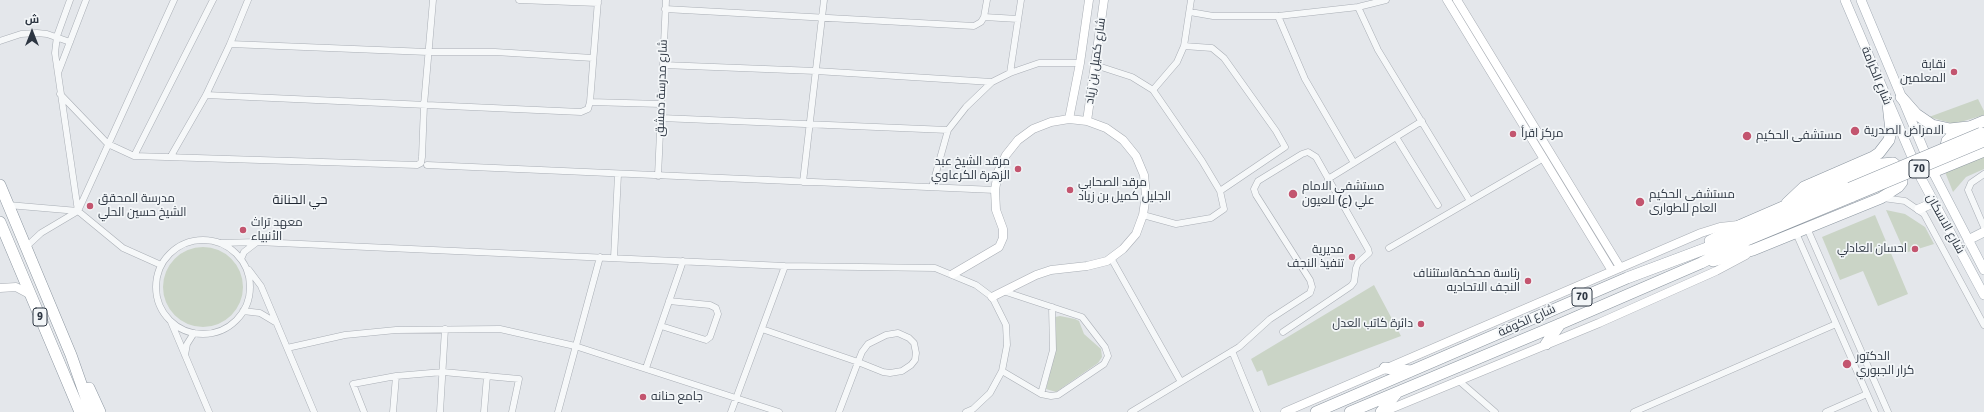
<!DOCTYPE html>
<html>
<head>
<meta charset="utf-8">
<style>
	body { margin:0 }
	#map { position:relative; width:1984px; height:412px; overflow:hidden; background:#e4e7eb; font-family:Signika,Cairo,sans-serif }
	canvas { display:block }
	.north { position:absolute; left:12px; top:12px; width:40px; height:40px; -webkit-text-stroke:3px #f3f6f8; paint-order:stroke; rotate:0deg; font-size:11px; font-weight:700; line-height:16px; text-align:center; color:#2d3642 }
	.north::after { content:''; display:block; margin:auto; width:14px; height:18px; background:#2d3642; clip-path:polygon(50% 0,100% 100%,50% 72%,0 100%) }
</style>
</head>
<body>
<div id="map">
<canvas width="1984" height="412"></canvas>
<div class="north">ش</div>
</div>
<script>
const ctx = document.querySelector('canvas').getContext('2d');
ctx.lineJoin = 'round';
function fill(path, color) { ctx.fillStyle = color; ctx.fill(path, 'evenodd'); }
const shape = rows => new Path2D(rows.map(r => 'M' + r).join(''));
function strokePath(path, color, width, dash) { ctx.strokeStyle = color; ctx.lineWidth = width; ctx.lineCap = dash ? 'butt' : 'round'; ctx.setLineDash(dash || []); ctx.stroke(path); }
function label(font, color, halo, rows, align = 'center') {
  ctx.font = font + ' Signika,Cairo,sans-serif'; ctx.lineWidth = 3.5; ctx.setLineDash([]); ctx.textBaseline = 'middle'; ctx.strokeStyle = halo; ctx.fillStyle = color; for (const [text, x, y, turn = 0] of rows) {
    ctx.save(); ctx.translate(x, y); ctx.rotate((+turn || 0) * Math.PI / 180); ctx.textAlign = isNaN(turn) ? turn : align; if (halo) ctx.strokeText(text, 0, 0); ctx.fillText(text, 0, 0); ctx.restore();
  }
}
const green = shape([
	[1978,99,1984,111,1984,115,1954,124,1929,117],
	[1984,157,1984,169,1966,177,1953,192,1945,172],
	[1886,210,1905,214,1925,227,1934,244,1905,253],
	[1875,215,1908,294,1878,306,1863,271,1840,280,1822,237],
	'163 287a40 40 0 1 1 80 0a40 40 0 1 1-80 0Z',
	[1374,285,1401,336,1268,386,1262,370,1257,372,1251,359],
	[1060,316,1075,319,1079,321,1084,334,1101,349,1102,357,1098,363,1056,392,1046,389,1056,348,1055,317]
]);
const street = shape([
	[70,0,57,36,55,53,78,211],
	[519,0,598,3],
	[1358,7,1378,50,1470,201],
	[665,9,974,26,981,22,984,17,987,0],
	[1190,12,1213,16,1278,16,1358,7,1386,0],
	[1278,16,1305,79,1354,163],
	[984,17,1018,19],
	[0,41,21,34,37,33,47,34,70,42],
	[230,44,428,52,495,52,593,58],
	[1184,46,1212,48,1224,58,1276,131,1285,147,1220,191],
	[663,65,816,71,992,82],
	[1095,65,1132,77,1153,90,1202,161,1220,191,1224,209,1211,218,1176,224,1143,215],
	[58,73,86,0],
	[1010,73,1021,0],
	[1153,90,1177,62,1184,46,1191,0],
	[60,94,108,144,134,156,417,165,421,163,422,157,424,105,433,0],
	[206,95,581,112,588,109,590,102,598,0],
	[590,102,661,104],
	[661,118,948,130],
	[1396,137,1438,205],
	[134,156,213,0],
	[171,156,206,95,230,44,248,0],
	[427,165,995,190],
	[1984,174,1971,183,1968,190,1984,227],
	[658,176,666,0],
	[1328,179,1422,121],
	[803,182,824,0],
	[932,187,948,130,966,107,992,82,1010,73,1039,63,1080,63],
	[1883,198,1905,201,1924,214,1984,325],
	[8,205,78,211,123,248,161,265],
	[1807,228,1888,412],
	[1796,233,1875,412],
	'156 287a47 47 0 1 1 94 0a47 47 0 1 1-94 0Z',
	[221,243,257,242,785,266,935,268,976,285,992,297,1006,325,1007,345,1002,371,990,393,973,409,966,412],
	[26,247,41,233,78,211,174,0],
	[1389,248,1544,158],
	[614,258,618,174],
	[1111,258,1181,382],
	[241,259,244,252,257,242],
	[249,270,261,286,314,412],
	[243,311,260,313,275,322],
	[171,322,209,412],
	[661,326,706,340,710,337,718,314,716,308,710,305,669,301],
	[762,329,858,362,883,372,890,373,902,371,911,365,915,360,916,353,914,343,909,338,898,333,886,335,868,344,862,352,858,362,839,412],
	[287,348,345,335,396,330,500,329,575,346,779,412],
	[1232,351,1257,412],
	[185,355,187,344,194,333],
	[646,368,683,261],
	[1002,371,1041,394,1051,396,1058,395,1104,364,1108,356,1105,347,1082,317,1003,291],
	[1458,380,1495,412],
	[1041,394,1053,350,1052,307],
	[364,412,353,384,396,376,443,372,519,379,512,412],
	[393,412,396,376],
	[440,412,445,329],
	[484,412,487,376],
	[558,412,600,257],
	[731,412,785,266],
	[1131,412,1239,347,1270,319,1310,293,1312,287,1310,280,1256,195,1254,189,1258,181,1302,154,1308,152,1316,157,1368,249,1369,253,1358,263,1356,268,1354,282,1351,286,1283,332],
	[1634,412,1836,324],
	[1826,412,1867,394]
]);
const secondary = shape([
	[1447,0,1612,271],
	[1457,0,1620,267],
	[1069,119,1080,63,1089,0],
	[1087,121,1104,0],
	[953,274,999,247,1003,238,1003,229,996,210,995,190,998,172,1006,155,1018,140,1033,129,1051,122,1069,119,1087,121,1106,128,1123,140,1136,156,1144,175,1146,195,1143,215,1136,234,1123,249,1107,261,1087,266,1051,270,1036,275,992,297],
	[0,288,16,287,31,295],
	[1285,412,1701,233,1720,227,1738,225],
	[1383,412,1599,323,1716,271,1746,255]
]);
const primary = shape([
	[1845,0,1921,178,1984,295],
	[1861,0,1933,172,1984,270],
	[1919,209,1933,203],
	[1968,240,1984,232]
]);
const highway = shape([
	[1901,97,1916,114,1932,125,1950,129,1968,127],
	[1954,163,1947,156,1945,151,1947,141,1955,133,1984,121],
	[1933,172,1984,151],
	[0,185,71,355,91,412],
	[1787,203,1804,187,1873,157,1879,153,1889,140,1891,131,1888,104],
	[0,222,80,412],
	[1710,241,1741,225,1882,164,1893,163,1901,170,1902,182,1898,187,1881,198,1753,250,1713,261],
	[1546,344,1560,324],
	[1385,368,1411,371],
	[89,388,100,412],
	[1316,412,1627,278,1731,239,1850,188],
	[1350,412,1560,324,1701,263,1747,240,1853,196],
	[1381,412,1396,394]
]);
const highwayBridge = shape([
	[1850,188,1981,133],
	[1853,196,1984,141]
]);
const markers = [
	[1954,72,4,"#c3556f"],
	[1855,131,5,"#c3556f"],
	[1513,134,4,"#c3556f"],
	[1747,136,5,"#c3556f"],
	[1018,169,4,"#c3556f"],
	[1070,190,4,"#c3556f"],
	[1293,194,5,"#c3556f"],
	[1640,202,5,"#c3556f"],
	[90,206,4,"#c3556f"],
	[243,230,4,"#c3556f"],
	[1915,249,4,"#c3556f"],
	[1352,257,4,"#c3556f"],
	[1528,281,4,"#c3556f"],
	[1421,324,4,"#c3556f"],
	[1847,364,5,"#c3556f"],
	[643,397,4,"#c3556f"]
];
const shields = [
	[1919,169,20],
	[1582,297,20],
	[40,317,14]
];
const shieldNames = [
	["70",1919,169],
	["70",1582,297],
	["9",40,317]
];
const streetNames = [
	["شارع كميل بن زياد",1096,61,-82],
	["شارع الكرامة",1876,76,68],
	["شارع مدرسة دمشق",662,88,-88],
	["شارع الاسكان",1945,224,61],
	["شارع الكوفة",1527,321,-24]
];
const poiNames = [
	["نقابة",1946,65,"right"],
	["المعلمين",1946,79,"right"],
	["الامراض الصدرية",1864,131],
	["مركز اقرأ",1521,134],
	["مستشفى الحكيم",1756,136],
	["مرقد الشيخ عبد",1010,162,"right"],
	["الزهرة الكرعاوي",1010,176,"right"],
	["مرقد الصحابي",1078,183],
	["الجليل كميل بن زياد",1078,197],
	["مستشفى الامام",1302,187],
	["علي (ع) للعيون",1302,201],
	["مستشفى الحكيم",1649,195],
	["العام للطوارى",1649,209],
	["مدرسة المحقق",98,199],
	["الشيخ حسين الحلي",98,213],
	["معهد تراث",251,223],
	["الأنبياء",251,237],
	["احسان العادلي",1907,249,"right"],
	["مديرية",1344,250,"right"],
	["تنفيذ النجف",1344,264,"right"],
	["رئاسة محكمةاستئناف",1520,274,"right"],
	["النجف الاتحاديه",1520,288,"right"],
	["دائرة كاتب العدل",1413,324,"right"],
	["الدكتور",1856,357],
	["كرار الجبوري",1856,371],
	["جامع حنانه",651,397]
];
const neighbourhoodNames = [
	["حي الحنانة",300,201]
];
fill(green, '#cad4c6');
strokePath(street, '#a9aeb5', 7);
strokePath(secondary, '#a9aeb5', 9);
strokePath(primary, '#a4acb5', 10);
strokePath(highway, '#8c96a0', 12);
strokePath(street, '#f6f8f9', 6);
strokePath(secondary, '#fff', 8);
strokePath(primary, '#fff', 9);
strokePath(highway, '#fff', 11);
strokePath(highwayBridge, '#8c96a0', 12, []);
strokePath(highwayBridge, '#fff', 11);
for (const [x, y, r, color] of markers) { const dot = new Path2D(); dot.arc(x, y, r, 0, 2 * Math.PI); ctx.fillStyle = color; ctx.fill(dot); strokePath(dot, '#f3f6f8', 1.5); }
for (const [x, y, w] of shields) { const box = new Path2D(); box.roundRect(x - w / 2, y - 9, w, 18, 3); ctx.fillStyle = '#f3f6f8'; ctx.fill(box); strokePath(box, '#2d3642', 1); }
label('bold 11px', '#2d3642', null, shieldNames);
label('12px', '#2d3642', '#f3f6f8', streetNames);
label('12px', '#2d3642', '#f3f6f8', poiNames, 'left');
label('13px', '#1f2733', '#f3f6f8', neighbourhoodNames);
</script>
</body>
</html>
